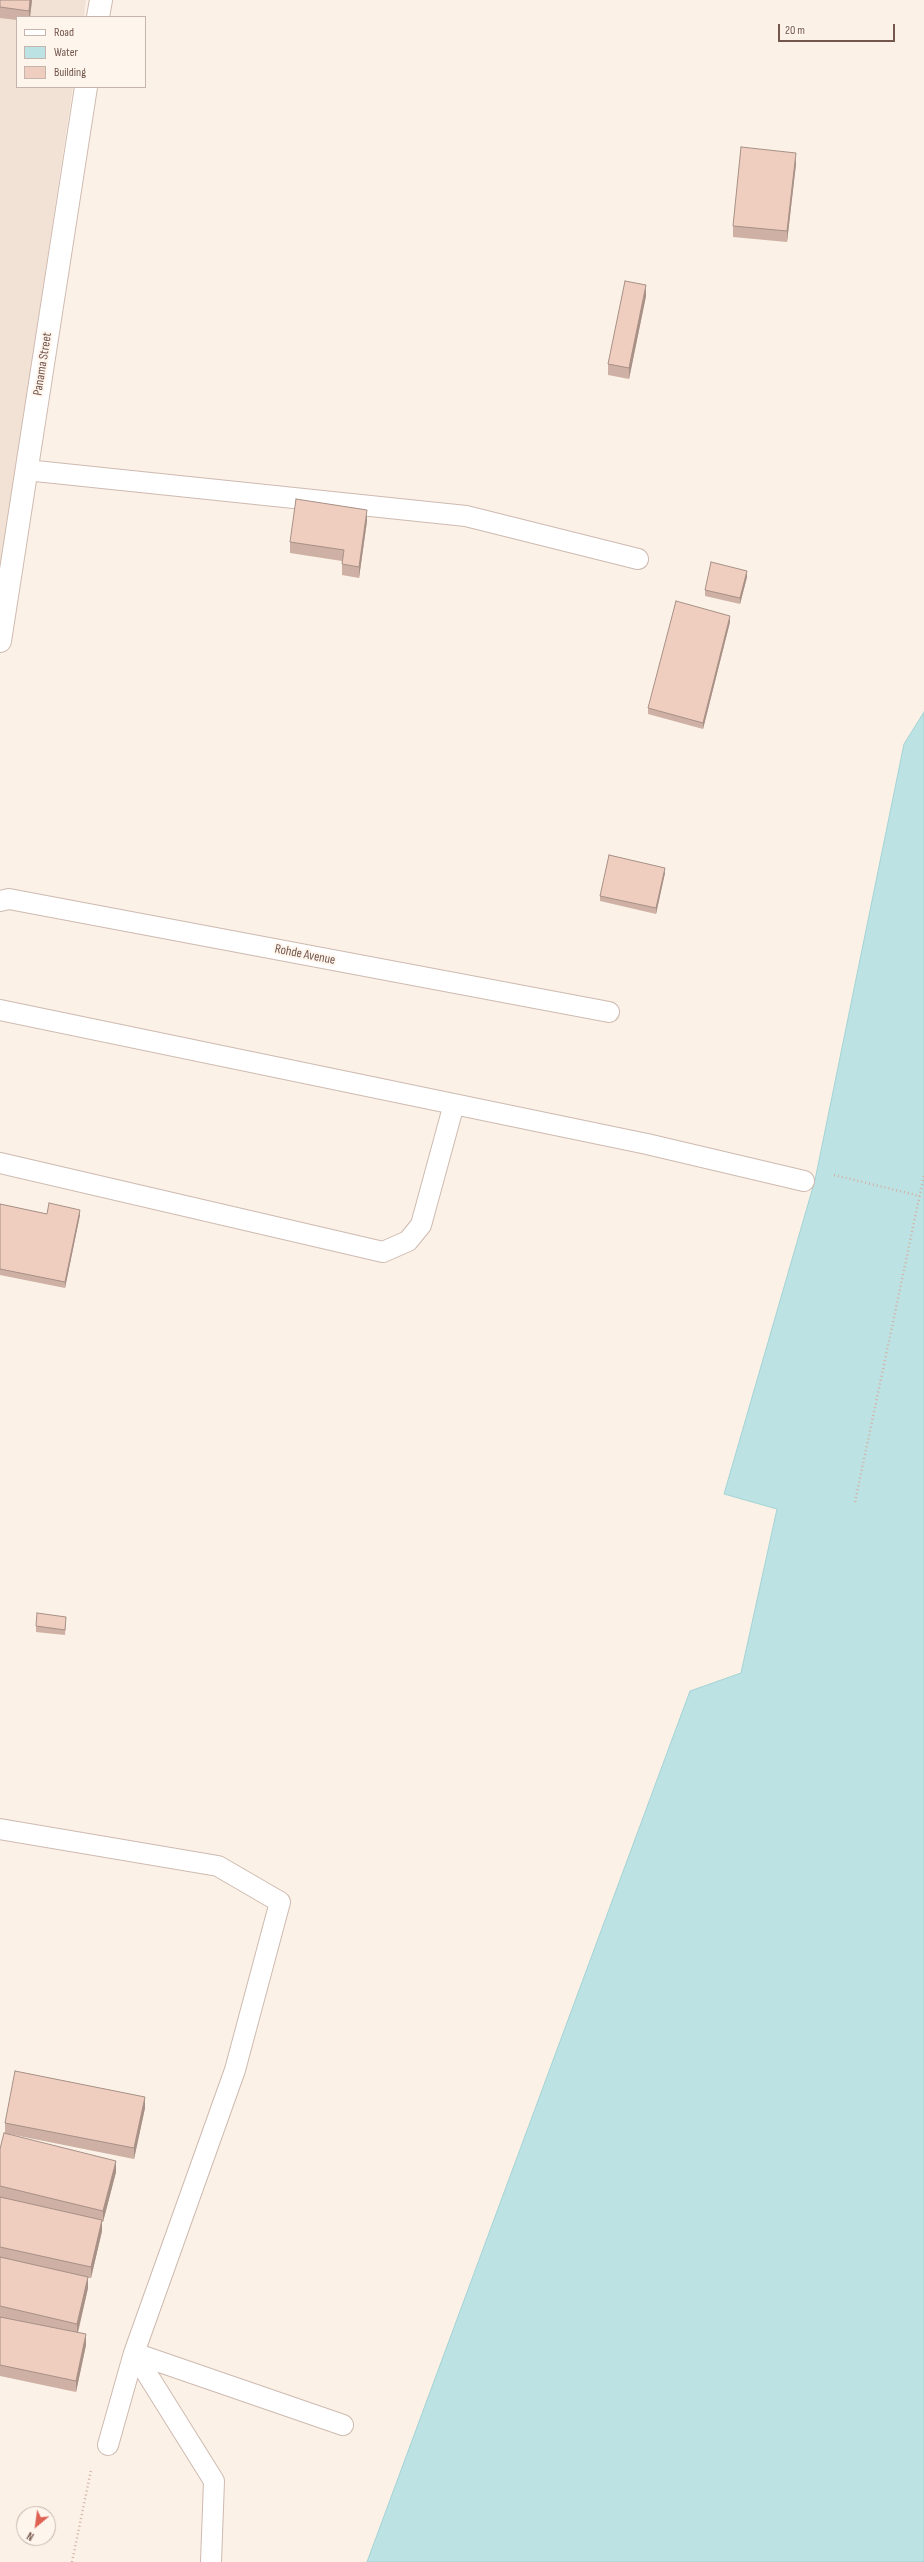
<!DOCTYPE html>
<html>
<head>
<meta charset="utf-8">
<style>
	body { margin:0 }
	#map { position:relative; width:924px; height:2562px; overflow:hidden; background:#fbf1e6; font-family:"Sofia Sans Condensed",sans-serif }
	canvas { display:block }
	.legend { position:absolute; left:16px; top:16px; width:130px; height:72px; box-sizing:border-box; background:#fef5ec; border:1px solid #c6b5ac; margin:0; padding:5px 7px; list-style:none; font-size:12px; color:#73564c }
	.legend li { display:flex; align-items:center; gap:8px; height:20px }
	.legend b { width:20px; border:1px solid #c6b5ac }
	.north { position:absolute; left:16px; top:2506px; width:40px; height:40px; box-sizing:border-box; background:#fef5ec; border:1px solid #c6b5ac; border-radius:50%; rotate:209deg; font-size:11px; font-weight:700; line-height:16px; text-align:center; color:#73564c }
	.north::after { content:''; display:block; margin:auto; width:14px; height:18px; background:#de6253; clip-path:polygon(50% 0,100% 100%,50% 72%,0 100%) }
	.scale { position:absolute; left:778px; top:24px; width:117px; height:18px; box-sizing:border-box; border:2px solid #73564c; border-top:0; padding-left:5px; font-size:12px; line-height:14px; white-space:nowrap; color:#73564c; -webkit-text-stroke:3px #fef5ec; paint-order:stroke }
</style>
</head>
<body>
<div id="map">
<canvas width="924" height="2562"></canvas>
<ul class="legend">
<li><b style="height:5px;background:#fff"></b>Road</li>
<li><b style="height:11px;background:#bce2e4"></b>Water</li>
<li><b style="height:11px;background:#efcdbf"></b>Building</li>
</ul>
<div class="north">N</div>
<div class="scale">20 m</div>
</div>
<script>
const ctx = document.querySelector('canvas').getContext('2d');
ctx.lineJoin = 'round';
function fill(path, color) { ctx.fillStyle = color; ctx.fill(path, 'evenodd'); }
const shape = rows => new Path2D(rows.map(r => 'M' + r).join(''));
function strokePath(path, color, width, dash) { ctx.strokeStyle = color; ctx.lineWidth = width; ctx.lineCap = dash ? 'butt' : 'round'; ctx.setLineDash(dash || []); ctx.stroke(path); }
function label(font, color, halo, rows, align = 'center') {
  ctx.font = font + ' "Sofia Sans Condensed",sans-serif'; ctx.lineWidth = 4; ctx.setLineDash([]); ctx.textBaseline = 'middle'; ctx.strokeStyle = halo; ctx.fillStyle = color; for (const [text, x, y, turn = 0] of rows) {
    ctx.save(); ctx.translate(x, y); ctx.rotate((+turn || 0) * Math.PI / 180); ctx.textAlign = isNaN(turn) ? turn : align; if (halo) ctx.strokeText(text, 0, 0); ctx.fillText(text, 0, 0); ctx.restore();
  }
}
const residential = shape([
	[0,0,86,0,84,17,17,17,17,87,73,87,0,575]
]);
const water = shape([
	[924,712,924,2562,367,2562,690,1691,741,1673,777,1509,724,1494,815,1180,904,744,924,712]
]);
const path = shape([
	[834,1175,920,1196],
	[855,1502,924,1175],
	[72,2562,91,2470]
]);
const service = shape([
	[26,470,466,516,638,559],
	[0,901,9,899,609,1012],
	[0,1010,647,1144,804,1181],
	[0,1163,383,1252,408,1241,421,1225,454,1104],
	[0,1829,218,1866,280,1902,235,2070,134,2353,108,2445],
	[134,2353,214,2481,211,2562],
	[134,2353,343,2425]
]);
const minor = shape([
	[98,17,101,0],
	[0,641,86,87]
]);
const wall = shape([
	[0,0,32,0,30,17,17,17,17,20,0,18],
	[796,164,787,242,733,237,733,226],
	[646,296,629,379,608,375,608,364],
	[367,521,359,578,342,575,342,561,290,553,290,542],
	[747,577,740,604,705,596,705,590],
	[730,622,703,729,648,714,648,708],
	[665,873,656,914,600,901,600,896],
	[0,1204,47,1214,80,1215,65,1288,0,1275],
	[66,1622,65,1635,36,1632,36,1626],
	[145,2108,134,2159,9,2134,116,2172,103,2222,102,2222,102,2231,91,2278,88,2278,88,2288,78,2333,86,2345,76,2392,0,2376,0,2197,20,2202,0,2197,0,2149,5,2133,5,2123]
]);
const shadedWall = shape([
	[30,0,32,0,30,17,29,17,29,11],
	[796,153,796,164,787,242,787,231],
	[646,285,646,296,629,379,629,368],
	[367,510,367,521,359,578,359,567],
	[747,571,747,577,740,604,740,598],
	[730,616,730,622,703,729,703,723],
	[665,868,665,873,656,914,656,908],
	[80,1210,80,1215,65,1288,65,1282],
	[145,2097,145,2108,134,2159,134,2148],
	[116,2161,116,2172,103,2222,103,2211],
	[102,2220,102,2231,91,2278,91,2267],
	[88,2277,88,2288,77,2335,77,2324],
	[86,2334,86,2345,76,2392,76,2381]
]);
const building = shape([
	[0,0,30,0,29,11,0,7,0,0],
	[741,147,796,153,787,231,733,226,741,147],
	[625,281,646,285,629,368,608,364,625,281],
	[296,499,367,510,359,567,342,564,344,550,290,542,296,499],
	[711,562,747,571,740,598,705,590,711,562],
	[676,601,730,616,703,723,648,708,676,601],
	[609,855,665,868,656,908,600,896,609,855],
	[49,1203,80,1210,65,1282,0,1269,0,1204,47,1214,49,1203],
	[37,1613,66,1617,65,1630,36,1626,37,1613],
	[15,2071,145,2097,134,2148,5,2123,15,2071],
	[4,2133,116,2161,103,2211,0,2186,0,2149,4,2133],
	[0,2197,102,2220,91,2267,0,2247,0,2197],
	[0,2257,88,2277,77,2324,0,2306,0,2257],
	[0,2317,86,2334,76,2381,0,2365,0,2317]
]);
const streetNames = [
	["Panama Street",43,364,-81],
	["Rohde Avenue",305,955,11]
];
fill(residential, '#f2e2d5');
fill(water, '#bce2e4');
strokePath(water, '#a3d3d5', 1);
strokePath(service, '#cebab0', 22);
strokePath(minor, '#cebab0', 24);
strokePath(path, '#d4b0a3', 2.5, [1, 3]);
strokePath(service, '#fff', 20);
strokePath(minor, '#fff', 22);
fill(wall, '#ceb0a4');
fill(shadedWall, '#a79086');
fill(building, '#efcdbf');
strokePath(building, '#a79086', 1);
label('13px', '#73564c', '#fef5ec', streetNames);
</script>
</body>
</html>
